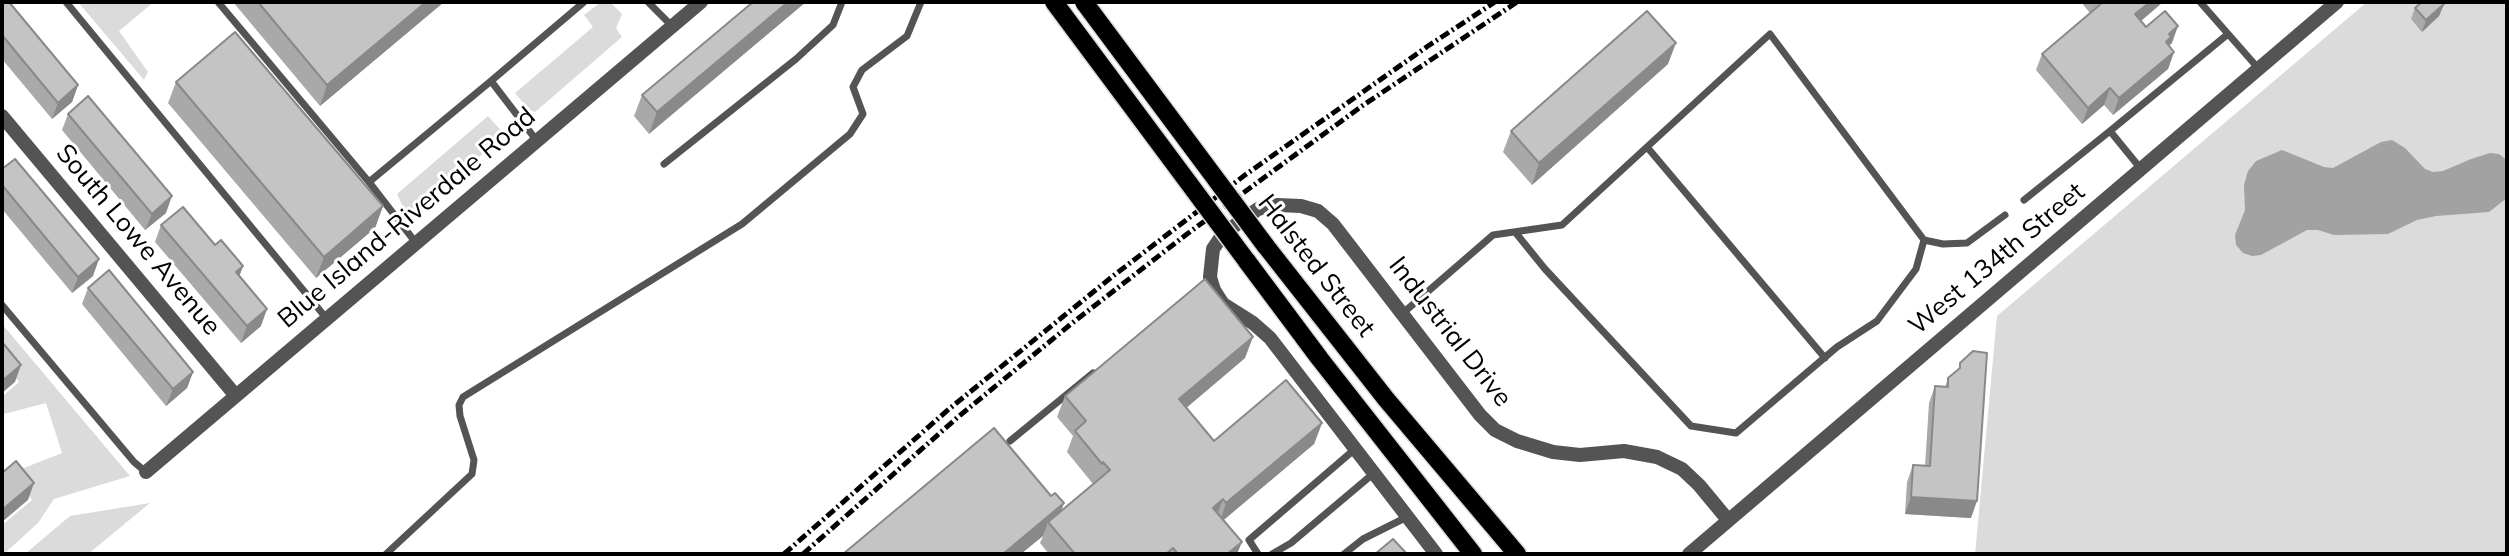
<!DOCTYPE html>
<html>
<head>
<meta charset="utf-8">
<style>
	body { margin:0 }
	#map { position:relative; width:2509px; height:556px; overflow:hidden; background:#fff; font-family:Mulish,sans-serif }
	canvas { display:block }
	.frame { position:absolute; inset:0; border:4px solid #000; pointer-events:none }
</style>
</head>
<body>
<div id="map">
<canvas width="2509" height="556"></canvas>
<div class="frame"></div>
</div>
<script>
const ctx = document.querySelector('canvas').getContext('2d');
ctx.lineJoin = 'round';
function fill(path, color) { ctx.fillStyle = color; ctx.fill(path, 'evenodd'); }
const shape = rows => new Path2D(rows.map(r => 'M' + r).join(''));
function strokePath(path, color, width, dash) { ctx.strokeStyle = color; ctx.lineWidth = width; ctx.lineCap = dash ? 'butt' : 'round'; ctx.setLineDash(dash || []); ctx.stroke(path); }
function label(font, color, halo, rows, align = 'center') {
  ctx.font = font + ' Mulish,sans-serif'; ctx.lineWidth = 6; ctx.setLineDash([]); ctx.textBaseline = 'middle'; ctx.strokeStyle = halo; ctx.fillStyle = color; for (const [text, x, y, turn = 0] of rows) {
    ctx.save(); ctx.translate(x, y); ctx.rotate((+turn || 0) * Math.PI / 180); ctx.textAlign = isNaN(turn) ? turn : align; if (halo) ctx.strokeText(text, 0, 0); ctx.fillText(text, 0, 0); ctx.restore();
  }
}
const green = shape([
	[78,2,154,2,119,31,148,72,144,80],
	[601,2,610,2,622,14,616,28,622,37,535,112,529,110,515,93,593,27,584,15],
	[2367,2,2507,2,2507,554,1975,554,1997,316],
	[488,116,505,135,408,217,397,194],
	[2,324,130,476,54,499,38,523,4,554,2,554,2,525,32,500,11,473,62,453,46,403,4,414,2,411,2,397,19,382,2,361],
	[150,503,88,554,25,554,70,516]
]);
const water = shape([
	[2392,140,2405,148,2425,169,2433,172,2443,171,2471,159,2490,153,2499,154,2507,160,2507,198,2489,212,2436,216,2417,220,2388,234,2334,235,2318,230,2307,230,2261,255,2252,256,2243,253,2236,245,2235,235,2245,210,2244,185,2248,171,2256,161,2282,150,2324,167,2333,168,2381,142]
]);
const service = shape([
	[66,2,327,319],
	[218,2,369,182],
	[648,2,672,26],
	[2200,2,2258,68],
	[491,81,584,2],
	[2110,131,2228,34],
	[1647,147,1825,358],
	[664,164,796,59,833,25,842,2],
	[2024,200,2110,131,2141,169],
	[1924,240,1943,244,1967,243,2005,215],
	[416,243,369,182,491,81,537,141],
	[2,305,134,462,146,472],
	[1403,313,1493,235,1562,225,1770,34,1924,240,1916,269,1877,321,1837,347,1736,433,1691,426,1545,269,1515,232],
	[1010,441,1093,373],
	[386,554,472,474,474,460,460,416,459,405,463,397,742,224,850,134,863,114,853,87,862,70,907,36,921,2],
	[1258,554,1249,540,1355,449],
	[1272,554,1291,543,1374,473],
	[1344,554,1363,539,1407,517]
]);
const minor = shape([
	[2,116,236,396],
	[146,472,701,2],
	[1436,554,1270,338,1253,323,1223,304,1214,290,1210,277,1213,249,1223,234,1258,209,1277,205,1301,206,1318,211,1333,224,1480,415,1495,430,1517,441,1553,452,1580,455,1624,451,1657,457,1682,469,1699,485,1728,520],
	[1689,554,2337,2]
]);
const primary = shape([
	[1265,245,1386,399,1517,554],
	[1246,260,1320,359,1473,554]
]);
const rail = shape([
	[784,554,949,409,1113,276,1245,175,1428,46,1495,2],
	[803,554,958,417,1071,324,1187,234,1362,106,1517,2]
]);
const primaryBridge = shape([
	[1054,2,1246,260],
	[1084,2,1265,245]
]);
const wall = shape([
	[2,2,78,85,72,102,52,119,2,59],
	[233,2,444,2,320,106],
	[753,2,649,134,634,116,642,95],
	[2081,2,2163,2,2141,21,2146,27,2172,43,2169,46,2174,52,2168,69,2113,115,2104,105,2082,124,2036,70,2042,54,2090,13],
	[2444,4,2439,16,2422,32,2411,19,2415,8],
	[1668,64,1532,185,1503,152,1511,131],
	[176,82,383,206,375,228,316,278,168,103],
	[68,114,166,213,145,230,62,130],
	[2,169,93,276,72,293,2,209],
	[161,225,215,245,243,266,239,276,261,326,241,343,155,242],
	[88,288,193,372,187,388,166,406,82,304],
	[1245,358,1186,408,1214,441,1322,423,1314,444,1223,520,1237,554,1049,554,1040,543,1043,536,1051,496,1064,503,1061,511,1093,484,1067,452,1073,436,1057,417,1065,396],
	[1960,363,1971,518,1905,514,1907,482,1913,465,1925,466,1929,403,1935,386,1945,387,1948,378,1958,370]
]);
const shadedWall = shape([
	[426,2,444,2,320,106,327,85],
	[788,2,806,2,649,134,657,112],
	[2150,2,2163,2,2129,31,2135,14],
	[2444,4,2439,16,2422,32,2426,20],
	[2178,26,2172,43,2168,46,2160,59,2169,34],
	[1676,43,1668,64,1532,185,1539,163],
	[2174,52,2168,69,2113,115,2119,98],
	[78,85,72,102,52,119,58,103],
	[2110,88,2104,105,2082,124,2088,108],
	[172,196,166,213,145,230,152,214],
	[383,206,375,228,316,278,324,257],
	[99,259,93,276,72,293,78,277],
	[243,266,237,283,236,272],
	[267,309,261,326,241,343,247,326],
	[1253,337,1245,358,1172,420,1179,399],
	[21,365,15,382,2,393,2,381],
	[193,372,187,388,166,406,173,389],
	[1322,423,1314,444,1219,524,1226,503],
	[34,483,28,500,2,522,2,510],
	[1911,497,1977,501,1971,518,1905,514],
	[1223,499,1215,520,1213,508],
	[1064,503,1056,525,1048,522,1043,536,1021,554,1003,554],
	[1242,542,1237,554,1227,554]
]);
const building = shape([
	[2,2,9,2,78,85,58,103,2,35,2,2],
	[258,2,426,2,327,85,258,2],
	[753,2,788,2,657,112,642,95,753,2],
	[2101,2,2150,2,2135,14,2146,27,2165,11,2178,26,2169,34,2171,37,2166,42,2174,52,2119,98,2110,88,2088,108,2042,54,2102,3,2101,2],
	[2422,2,2441,2,2444,4,2426,20,2415,8,2422,2],
	[1647,11,1676,43,1539,163,1511,131,1647,11],
	[235,32,383,206,324,257,176,82,235,32],
	[88,96,172,196,152,214,68,114,88,96],
	[15,159,99,259,78,277,2,185,2,169,15,159],
	[183,207,215,245,221,240,243,266,236,272,267,309,247,326,161,225,183,207],
	[109,270,193,372,173,389,88,288,109,270],
	[1205,279,1253,337,1179,399,1214,441,1286,380,1322,423,1226,503,1223,499,1213,508,1242,542,1227,554,1178,554,1173,548,1166,554,1075,554,1048,522,1110,470,1103,462,1102,464,1075,431,1086,421,1065,396,1205,279],
	[2,342,21,365,2,381,2,342],
	[1973,351,1987,353,1977,501,1911,497,1913,465,1930,466,1935,386,1948,387,1948,378,1960,368,1960,363,1973,351],
	[994,428,1051,496,1055,493,1064,503,1003,554,843,554,994,428],
	[16,461,34,483,2,510,2,473,16,461],
	[1393,539,1407,554,1375,554,1393,539]
]);
const streetNames = [
	["Blue Island-Riverdale Road",407,218,-40],
	["South Lowe Avenue",138,240,50],
	["West 134th Street",1997,259,-40],
	["Halsted Street",1316,266,52],
	["Industrial Drive",1450,332,52]
];
fill(green, '#dbdbdb');
fill(water, '#a2a2a2');
strokePath(primary, '#dbdbdb', 21);
strokePath(service, '#545454', 7);
strokePath(minor, '#545454', 14);
strokePath(primary, '#000', 18);
strokePath(rail, '#000', 5, [10, 3.5, 2, 3.5]);
strokePath(primaryBridge, '#dbdbdb', 21, []);
strokePath(primaryBridge, '#000', 18);
fill(wall, '#a9a9a9');
fill(shadedWall, '#898989');
fill(building, '#c4c4c4');
strokePath(building, '#898989', 2);
label('26px', '#000', '#fff', streetNames);
</script>
</body>
</html>
